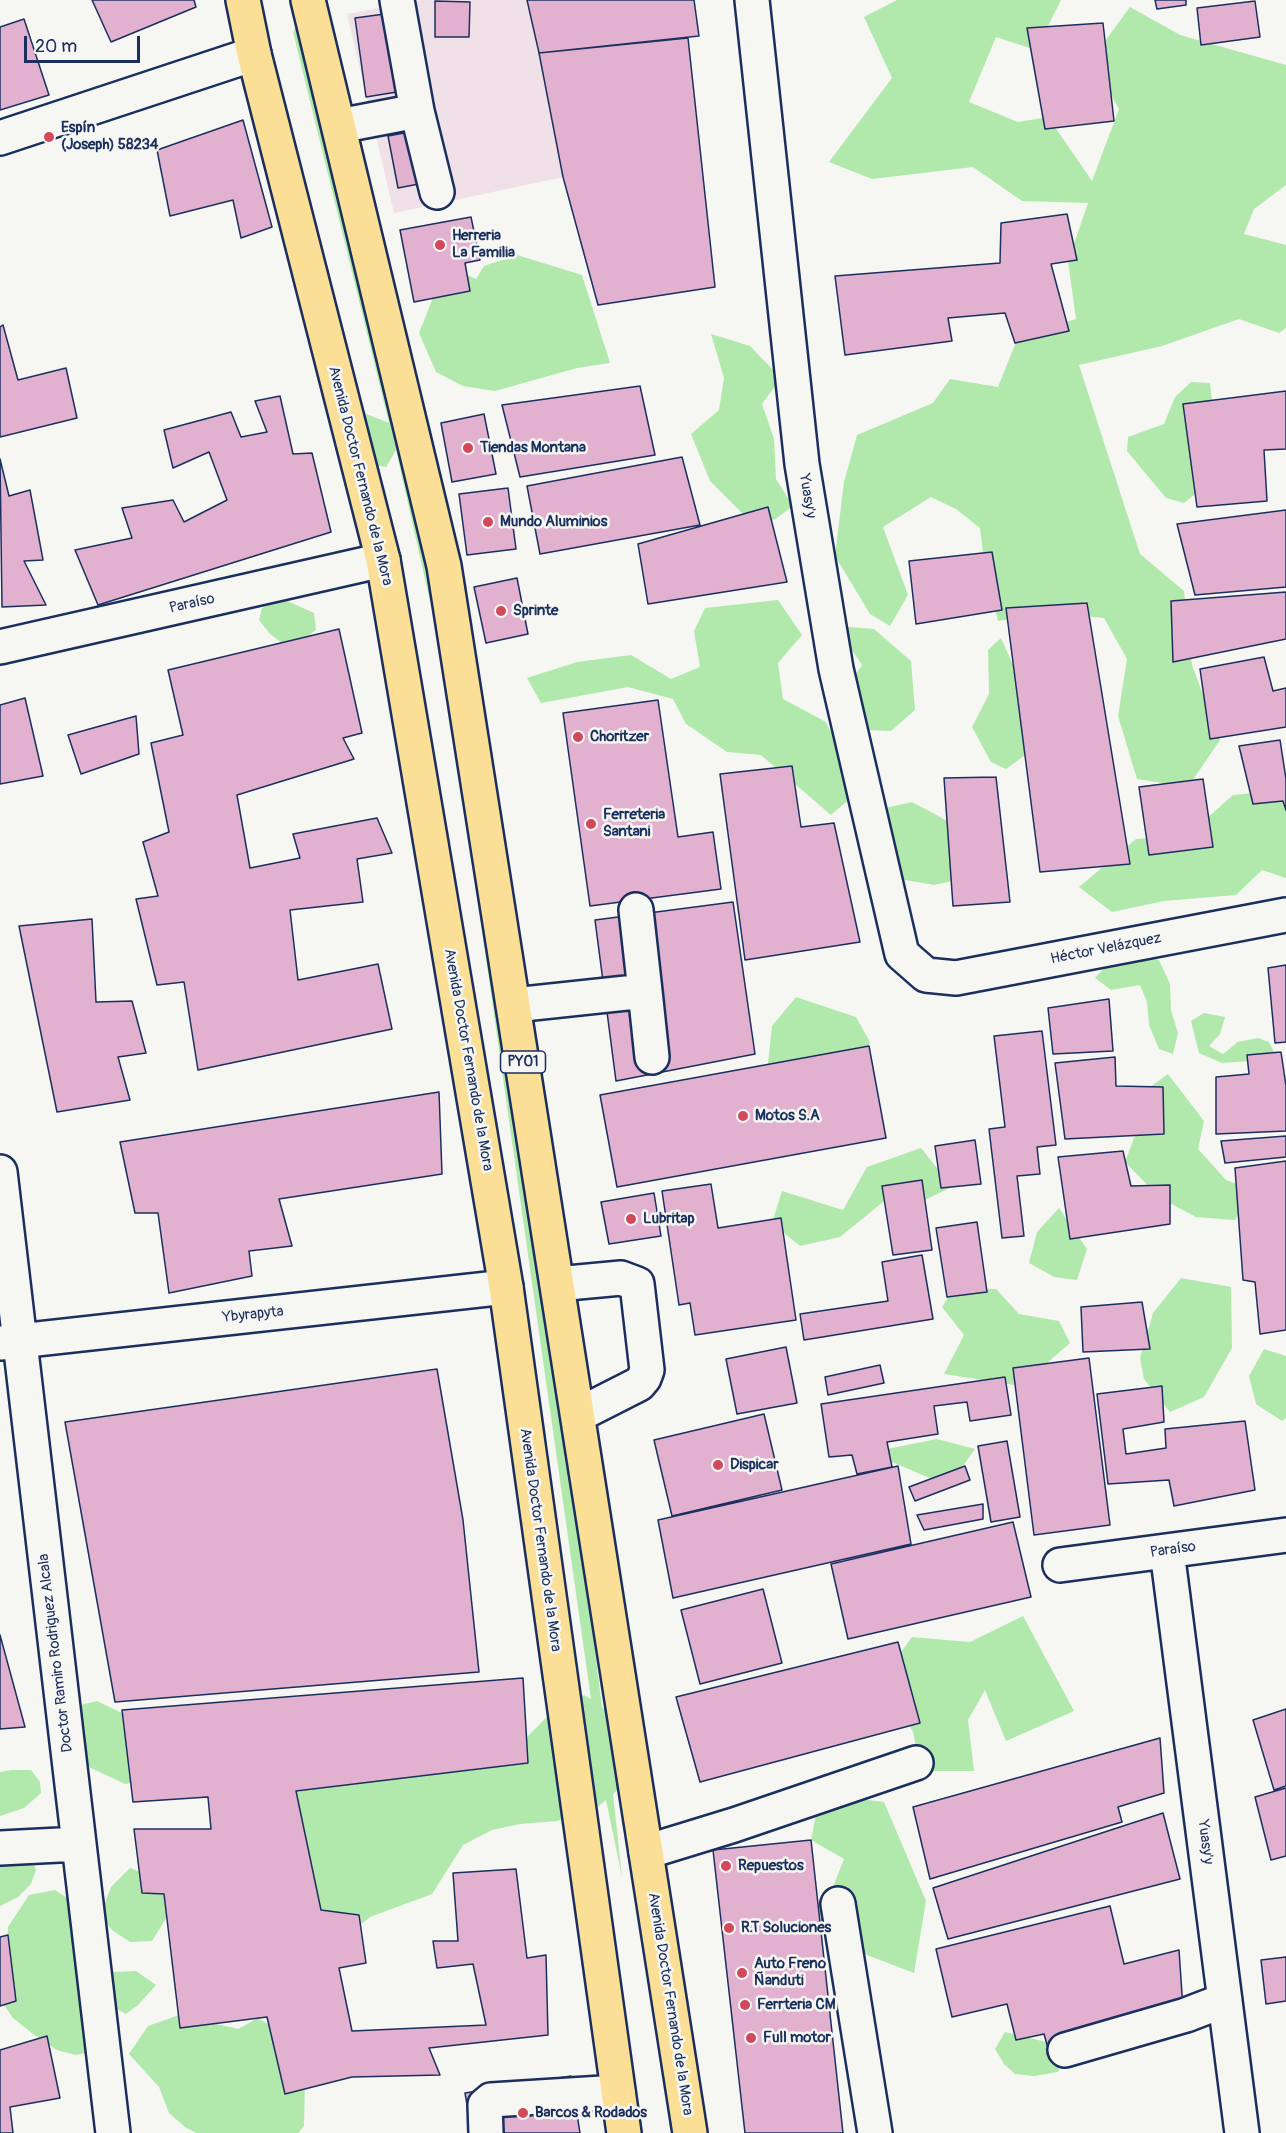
<!DOCTYPE html>
<html>
<head>
<meta charset="utf-8">
<style>
	body { margin:0 }
	#map { position:relative; width:1286px; height:2133px; overflow:hidden; background:#f6f6f2; font-family:Pangolin,sans-serif }
	canvas { display:block }
	.scale { position:absolute; left:24px; top:36px; width:116px; height:27px; box-sizing:border-box; border:3px solid #1b2f5e; border-top:0; padding-left:8px; font-size:18px; line-height:21px; white-space:nowrap; color:#1b2f5e; -webkit-text-stroke:4px #f6f6f2; paint-order:stroke }
</style>
</head>
<body>
<div id="map">
<canvas width="1286" height="2133"></canvas>
<div class="scale">20 m</div>
</div>
<script>
const ctx = document.querySelector('canvas').getContext('2d');
ctx.lineJoin = 'round';
function fill(path, color) { ctx.fillStyle = color; ctx.fill(path, 'evenodd'); }
const shape = rows => new Path2D(rows.map(r => 'M' + r).join(''));
function strokePath(path, color, width, dash) { ctx.strokeStyle = color; ctx.lineWidth = width; ctx.lineCap = dash ? 'butt' : 'round'; ctx.setLineDash(dash || []); ctx.stroke(path); }
function label(font, color, halo, rows, align = 'center') {
  ctx.font = font + ' Pangolin,sans-serif'; ctx.lineWidth = 5; ctx.setLineDash([]); ctx.textBaseline = 'middle'; ctx.strokeStyle = halo; ctx.fillStyle = color; for (const [text, x, y, turn = 0] of rows) {
    ctx.save(); ctx.translate(x, y); ctx.rotate((+turn || 0) * Math.PI / 180); ctx.textAlign = isNaN(turn) ? turn : align; if (halo) ctx.strokeText(text, 0, 0); ctx.fillText(text, 0, 0); ctx.restore();
  }
}
const built = shape([
	[422,0,527,0,563,177,394,213,347,14]
]);
const green = shape([
	[897,0,1061,0,1036,50,996,37,969,102,1018,122,1048,117,1092,181,1119,109,1091,60,1130,7,1180,35,1286,65,1286,185,1254,209,1244,234,1286,245,1286,328,1279,333,1239,319,1162,346,1079,365,1140,554,1184,591,1192,665,1220,740,1188,787,1137,779,1118,716,1127,659,1104,618,1051,613,998,621,984,561,980,528,956,509,931,497,883,527,908,595,890,626,870,614,835,556,844,482,857,435,933,403,950,379,998,387,1018,337,1076,319,1068,261,1088,203,1022,201,973,167,872,179,829,162,892,78,864,17],
	[298,23,436,579,445,668,396,450,386,467,369,464,340,452,334,438,339,420,364,413,389,423,293,32],
	[517,255,582,275,610,363,577,368,495,391,463,386,436,372,419,333,446,265,476,279,484,266],
	[711,334,750,346,781,378,762,404,774,439,776,479,793,506,774,520,742,513,710,481,691,434,719,410,724,378],
	[1191,382,1210,383,1212,401,1201,475,1194,495,1184,503,1166,498,1127,451,1128,437,1164,424,1175,397],
	[283,599,314,613,316,630,290,649,270,634,259,620,262,608],
	[778,600,802,635,778,663,783,699,826,722,859,791,831,815,761,755,727,752,686,724,673,699,628,687,541,703,527,678,577,662,631,655,671,679,700,667,694,631,705,608],
	[836,626,874,629,911,661,915,710,891,731,866,730,838,701,862,665],
	[1001,638,1017,674,1019,712,1033,749,1006,769,991,762,972,727,989,694,988,650],
	[445,669,582,1548,602,1707,614,1715,621,1763,619,1788,613,1794,622,1877,606,1800,594,1810,557,1821,520,1824,492,1830,463,1845,432,1894,370,1917,360,1925,306,1908,287,1801,311,1773,526,1738,555,1709,584,1695,591,1699],
	[1286,790,1286,878,1262,870,1236,895,1164,901,1112,912,1079,887,1136,839,1188,835,1233,795],
	[912,802,955,825,966,878,934,885,894,878,868,812],
	[1138,956,1159,960,1170,984,1171,1010,1178,1033,1173,1054,1159,1049,1149,1025,1147,1002,1140,985,1111,990,1095,978,1108,964],
	[796,997,856,1017,870,1042,847,1081,823,1086,768,1064,772,1026],
	[1204,1013,1225,1017,1220,1034,1209,1046,1223,1054,1238,1042,1258,1038,1269,1042,1275,1054,1263,1060,1222,1063,1199,1053,1191,1021],
	[1168,1074,1204,1121,1198,1149,1226,1180,1251,1189,1235,1220,1196,1217,1160,1198,1125,1162,1137,1130,1140,1094],
	[921,1148,952,1187,914,1205,888,1198,840,1237,800,1246,772,1223,782,1191,843,1210,867,1167],
	[1059,1208,1087,1249,1077,1280,1054,1277,1029,1263,1037,1232],
	[1181,1278,1231,1287,1232,1348,1204,1397,1170,1412,1144,1379,1140,1358,1153,1313],
	[954,1288,996,1289,1019,1314,1059,1321,1070,1343,1039,1370,1027,1387,944,1374,964,1335,942,1307],
	[1264,1349,1286,1356,1286,1418,1282,1421,1256,1404,1249,1376],
	[937,1439,975,1449,960,1470,932,1479,892,1462,887,1449],
	[1023,1616,1074,1711,1006,1741,985,1690,968,1720,974,1771,921,1771,913,1732,882,1678,912,1637,970,1642],
	[97,1701,130,1717,146,1780,125,1784,55,1751,68,1708],
	[11,1770,31,1770,40,1782,41,1793,24,1808,0,1816,0,1772],
	[820,1794,884,1802,926,1901,914,1973,867,1955,820,1920,844,1859,811,1840],
	[0,1859,33,1860,36,1870,31,1884,18,1897,0,1906],
	[130,1868,158,1879,173,1907,152,1941,130,1942,112,1930,100,1916,111,1887],
	[55,1890,81,1907,95,2051,76,2055,57,2050,33,2034,13,2018,4,2005,8,1927,29,1895],
	[136,1971,156,1985,138,2005,126,2014,105,2003,96,1991,112,1972],
	[179,2015,238,2029,258,2018,279,2031,305,2080,304,2126,298,2133,196,2133,185,2127,169,2113,159,2087,129,2054,148,2026],
	[1005,2032,1050,2043,1062,2056,1058,2072,1034,2076,1015,2074,1004,2064,995,2049]
]);
const building = shape([
	[92,0,194,0,196,7,111,42,92,0],
	[527,0,694,0,699,36,539,53,527,0],
	[1155,0,1186,0,1186,5,1157,9,1155,0],
	[435,1,470,2,469,37,435,37,435,1],
	[1255,1,1260,37,1201,45,1197,8,1255,1],
	[392,13,403,91,366,97,355,18,392,13],
	[24,19,49,95,0,110,0,27,24,19],
	[1103,23,1114,121,1045,129,1027,28,1103,23],
	[688,38,715,287,598,305,563,177,539,53,688,38],
	[243,120,272,227,241,238,233,200,170,216,157,150,243,120],
	[415,131,424,183,398,188,388,136,415,131],
	[1067,214,1077,260,1051,264,1069,331,1015,343,1005,313,948,318,952,341,845,355,835,276,1000,263,1001,223,1067,214],
	[471,217,480,260,465,263,470,291,414,302,400,230,471,217],
	[3,325,18,380,66,368,77,418,0,437,0,327,3,325],
	[640,386,655,455,520,477,502,405,640,386],
	[1286,391,1286,449,1264,450,1267,501,1197,507,1183,404,1286,391],
	[280,396,293,454,312,453,331,532,98,605,75,550,132,538,122,508,173,500,184,522,227,500,209,452,173,468,164,430,231,412,241,437,267,432,255,401,280,396],
	[484,414,496,474,452,482,441,423,484,414],
	[682,457,700,525,540,554,527,486,682,457],
	[0,459,9,496,30,490,43,560,24,561,46,605,2,607,0,459],
	[508,488,516,549,467,555,459,494,508,488],
	[768,507,787,582,648,604,638,544,768,507],
	[1286,510,1286,587,1195,595,1177,524,1286,510],
	[992,552,1002,610,916,624,909,561,992,552],
	[517,578,528,634,486,643,474,587,517,578],
	[1286,592,1286,639,1173,662,1171,601,1286,592],
	[1087,603,1130,864,1040,872,1006,608,1087,603],
	[339,629,362,733,343,738,354,759,237,795,250,868,300,858,293,834,377,818,392,853,357,859,363,902,290,910,298,980,378,964,392,1029,198,1070,184,982,157,985,136,899,158,896,143,842,169,832,151,743,183,735,168,670,339,629],
	[1264,657,1273,691,1286,688,1286,727,1210,739,1200,669,1264,657],
	[25,698,43,776,0,784,0,705,25,698],
	[658,700,678,837,713,832,721,889,590,906,563,713,658,700],
	[136,716,139,754,81,774,68,735,136,716],
	[1280,740,1286,779,1286,810,1283,801,1253,804,1239,746,1280,740],
	[792,766,801,827,834,823,860,942,745,960,720,774,792,766],
	[996,777,1010,902,953,906,944,778,996,777],
	[1203,779,1213,847,1149,855,1139,787,1203,779],
	[733,902,755,1054,616,1081,595,920,733,902],
	[92,919,96,1002,132,1001,146,1053,118,1057,130,1100,57,1112,19,926,92,919],
	[1286,965,1286,1042,1275,1043,1268,968,1286,965],
	[1109,999,1113,1051,1053,1054,1048,1008,1109,999],
	[1042,1031,1056,1145,1037,1147,1040,1174,1017,1176,1024,1236,1002,1238,989,1129,1005,1127,994,1036,1042,1031],
	[869,1046,886,1138,617,1187,600,1095,869,1046],
	[1281,1052,1286,1086,1286,1131,1216,1134,1216,1077,1249,1074,1247,1055,1281,1052],
	[1115,1057,1116,1086,1163,1087,1164,1134,1065,1139,1055,1063,1115,1057],
	[439,1092,442,1174,279,1199,292,1246,249,1251,252,1276,169,1293,158,1213,135,1213,120,1142,439,1092],
	[1286,1136,1286,1157,1225,1163,1221,1141,1286,1136],
	[975,1140,981,1184,941,1188,935,1146,975,1140],
	[1123,1151,1131,1186,1170,1185,1170,1224,1070,1239,1058,1157,1123,1151],
	[1286,1161,1286,1330,1260,1334,1255,1282,1243,1280,1235,1168,1286,1161],
	[922,1180,932,1250,893,1255,882,1186,922,1180],
	[711,1184,718,1228,781,1218,796,1320,695,1335,690,1303,679,1305,662,1191,711,1184],
	[654,1193,661,1236,609,1244,601,1202,654,1193],
	[977,1222,987,1292,947,1297,936,1228,977,1222],
	[922,1255,933,1319,804,1340,800,1314,888,1301,882,1262,922,1255],
	[1142,1302,1150,1349,1083,1352,1081,1307,1142,1302],
	[786,1347,797,1403,737,1414,726,1359,786,1347],
	[1089,1358,1110,1525,1034,1535,1013,1368,1089,1358],
	[880,1365,884,1383,828,1395,825,1377,880,1365],
	[437,1369,463,1520,479,1672,115,1702,65,1422,437,1369],
	[1005,1377,1011,1415,970,1421,967,1402,934,1406,938,1434,887,1442,892,1467,857,1474,852,1455,829,1457,821,1404,1005,1377],
	[1162,1386,1164,1422,1123,1429,1126,1454,1166,1448,1165,1429,1245,1421,1255,1490,1174,1506,1169,1480,1108,1484,1097,1394,1162,1386],
	[764,1414,782,1490,672,1516,654,1440,764,1414],
	[1007,1441,1020,1517,991,1522,978,1446,1007,1441],
	[898,1466,911,1544,673,1598,658,1520,898,1466],
	[965,1466,970,1480,915,1501,909,1487,965,1466],
	[983,1504,983,1519,924,1530,917,1515,983,1504],
	[1013,1522,1031,1597,848,1639,831,1564,1013,1522],
	[763,1589,782,1663,700,1684,681,1610,763,1589],
	[0,1635,25,1727,0,1729,0,1635],
	[898,1642,920,1723,700,1782,676,1697,898,1642],
	[523,1678,528,1763,296,1791,321,1910,359,1915,366,1963,339,1968,352,2031,486,2025,473,1964,437,1968,433,1941,458,1941,453,1873,516,1869,527,1958,546,1955,548,2035,429,2048,440,2075,352,2077,285,2094,267,2017,180,2028,164,1894,142,1893,134,1829,211,1829,208,1797,133,1802,122,1710,523,1678],
	[1286,1709,1286,1786,1274,1790,1253,1720,1286,1709],
	[1160,1738,1164,1793,1118,1807,1122,1822,930,1879,913,1807,1160,1738],
	[1286,1788,1286,1856,1271,1860,1255,1797,1286,1788],
	[1163,1813,1180,1879,948,1939,933,1888,1163,1813],
	[811,1840,843,2133,745,2133,713,1850,811,1840],
	[1110,1906,1124,1964,1179,1950,1183,2009,1167,2024,1052,2062,1044,2034,1016,2040,1007,2004,952,2017,936,1949,1110,1906],
	[8,1935,16,2001,0,2006,0,1937,8,1935],
	[1286,1957,1286,2001,1266,2004,1261,1960,1286,1957],
	[47,2036,60,2098,10,2107,13,2133,0,2133,0,2050,47,2036],
	[571,2076,580,2133,472,2133,465,2093,571,2076]
]);
const minor = shape([
	[752,0,802,464,836,669,902,954,926,975,956,978,1286,915],
	[417,111,437,192],
	[339,126,417,111,397,0],
	[0,138,254,54],
	[0,647,383,560],
	[645,991,652,1057],
	[514,1005,645,991,636,910],
	[0,1172,113,2133],
	[557,1284,621,1278,637,1284,647,1370,644,1378,639,1384,578,1415],
	[0,1343,506,1287],
	[1167,1551,1242,2133],
	[1060,1565,1286,1535],
	[0,1848,79,1844],
	[646,1852,734,1825,916,1763],
	[838,1904,875,2133],
	[1065,2050,1186,2015,1225,2000],
	[486,2133,485,2105,491,2100,618,2092]
]);
const highway = shape([
	[243,0,254,54,383,560,506,1287,624,2133],
	[308,0,444,566,690,2133]
]);
const markers = [
	[49,137,6,"#d1495b"],
	[440,245,6,"#d1495b"],
	[468,448,6,"#d1495b"],
	[488,522,6,"#d1495b"],
	[501,611,6,"#d1495b"],
	[578,737,6,"#d1495b"],
	[591,824,6,"#d1495b"],
	[743,1116,6,"#d1495b"],
	[631,1219,6,"#d1495b"],
	[718,1465,6,"#d1495b"],
	[726,1866,6,"#d1495b"],
	[729,1928,6,"#d1495b"],
	[742,1973,6,"#d1495b"],
	[745,2005,6,"#d1495b"],
	[751,2038,6,"#d1495b"],
	[523,2113,6,"#d1495b"]
];
const shields = [
	[523,1062,45]
];
const shieldNames = [
	["PY01",523,1062]
];
const poiNames = [
	["Espín",61,128],
	["(Joseph) 58234",61,145],
	["Herreria",452,236],
	["La Familia",452,253],
	["Tiendas Montana",480,448],
	["Mundo Aluminios",500,522],
	["Sprinte",513,611],
	["Choritzer",590,737],
	["Ferreteria",603,815],
	["Santani",603,832],
	["Motos S.A",755,1116],
	["Lubritap",643,1219],
	["Dispicar",730,1465],
	["Repuestos",738,1866],
	["R.T Soluciones",741,1928],
	["Auto Freno",754,1964],
	["Ñanduti",754,1981],
	["Ferrteria CM",757,2005],
	["Full motor",763,2038],
	["Barcos & Rodados",535,2113]
];
const streetNames = [
	["Avenida Doctor Fernando de la Mora",360,476,76],
	["Yuasy'y",807,496,81],
	["Paraíso",192,604,-13],
	["Héctor Velázquez",1106,949,-11],
	["Avenida Doctor Fernando de la Mora",468,1060,80],
	["Ybyrapyta",253,1315,-6],
	["Avenida Doctor Fernando de la Mora",540,1540,82],
	["Paraíso",1173,1550,-8],
	["Doctor Ramiro Rodriguez Alcala",56,1653,-97],
	["Yuasy'y",1205,1842,83],
	["Avenida Doctor Fernando de la Mora",670,2004,81]
];
fill(built, '#f0e1e8');
fill(green, '#b1e9ac');
fill(building, '#e2b1d0');
strokePath(building, '#1b2f5e', 1.5);
strokePath(minor, '#1b2f5e', 38);
strokePath(highway, '#1b2f5e', 38);
strokePath(minor, '#f6f6f2', 33);
strokePath(highway, '#fbdf96', 33);
for (const [x, y, r, color] of markers) { const dot = new Path2D(); dot.arc(x, y, r, 0, 2 * Math.PI); ctx.fillStyle = color; ctx.fill(dot); strokePath(dot, '#f6f6f2', 2); }
for (const [x, y, w] of shields) { const box = new Path2D(); box.roundRect(x - w / 2, y - 11, w, 22, 4.5); ctx.fillStyle = '#f6f6f2'; ctx.fill(box); strokePath(box, '#1b2f5e', 1.5); }
label('bold 14px', '#1b2f5e', null, shieldNames);
label('bold 15px', '#1b2f5e', '#f6f6f2', poiNames, 'left');
label('15px', '#1b2f5e', '#f6f6f2', streetNames);
</script>
</body>
</html>
